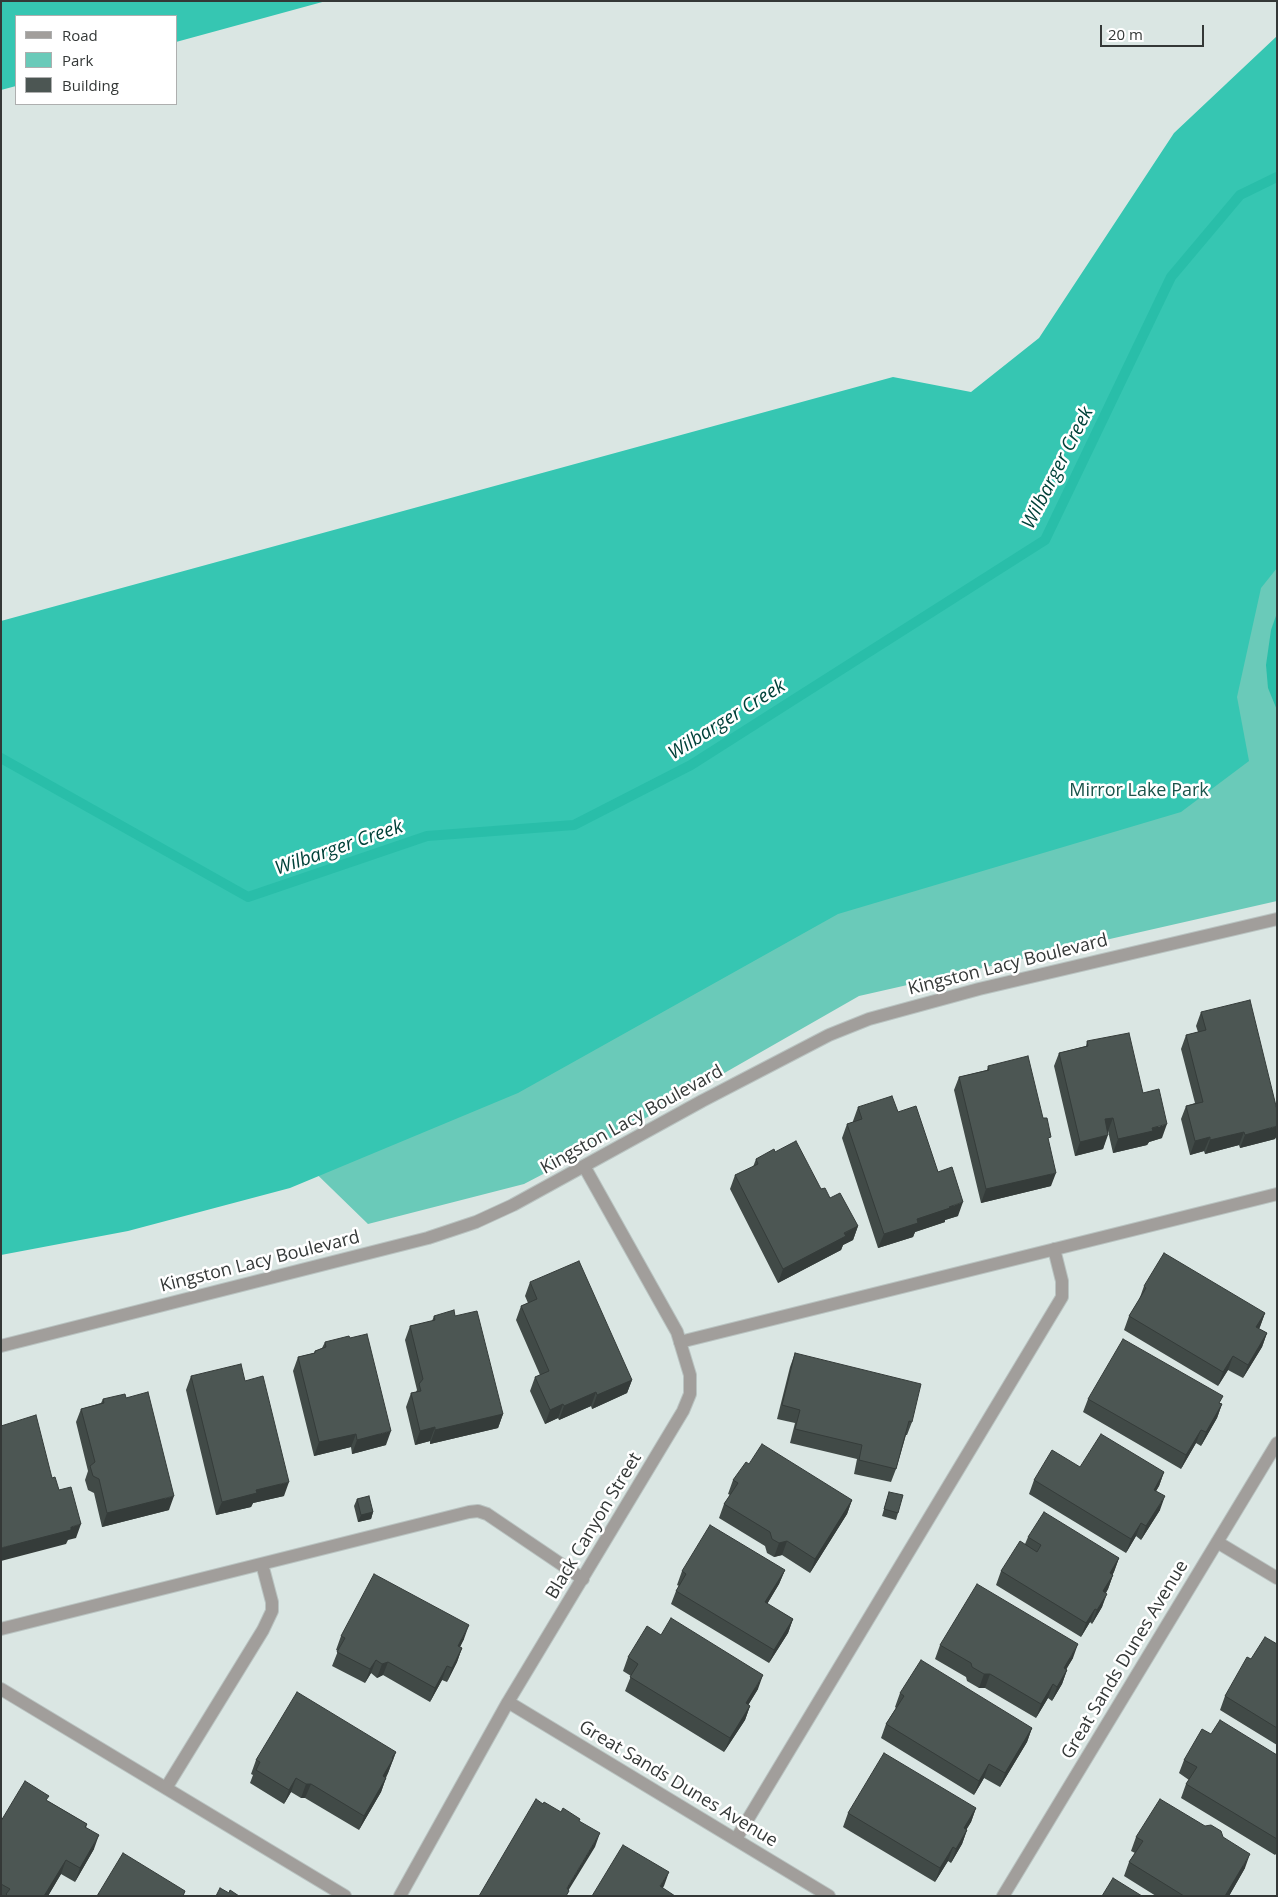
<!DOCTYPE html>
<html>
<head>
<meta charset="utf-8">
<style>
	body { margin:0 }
	#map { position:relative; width:1278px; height:1897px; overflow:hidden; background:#dae6e3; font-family:"Open Sans",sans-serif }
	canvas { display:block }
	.frame { position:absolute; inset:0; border:2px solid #343837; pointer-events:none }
	.legend { position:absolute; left:15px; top:15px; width:162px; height:90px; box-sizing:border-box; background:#fff; border:1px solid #aeafaf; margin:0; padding:6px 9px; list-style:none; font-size:15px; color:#343837 }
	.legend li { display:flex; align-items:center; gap:10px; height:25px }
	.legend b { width:25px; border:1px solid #aeafaf }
	.scale { position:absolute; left:1100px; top:25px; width:104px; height:22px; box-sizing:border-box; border:2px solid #343837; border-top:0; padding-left:6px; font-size:15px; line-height:18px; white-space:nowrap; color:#343837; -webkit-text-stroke:4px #fff; paint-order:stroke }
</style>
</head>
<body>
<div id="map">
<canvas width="1278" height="1897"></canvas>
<div class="frame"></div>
<ul class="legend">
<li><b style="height:6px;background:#a19e9b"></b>Road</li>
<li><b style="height:14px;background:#6acab9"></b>Park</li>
<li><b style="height:14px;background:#4c5653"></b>Building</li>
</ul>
<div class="scale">20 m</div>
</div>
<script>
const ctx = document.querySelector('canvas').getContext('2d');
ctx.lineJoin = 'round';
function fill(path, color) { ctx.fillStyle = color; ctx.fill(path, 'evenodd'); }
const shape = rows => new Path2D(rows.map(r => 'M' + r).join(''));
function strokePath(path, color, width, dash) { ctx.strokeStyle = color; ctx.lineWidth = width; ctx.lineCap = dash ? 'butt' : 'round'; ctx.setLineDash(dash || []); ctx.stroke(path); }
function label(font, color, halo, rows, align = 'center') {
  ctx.font = font + ' "Open Sans",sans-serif'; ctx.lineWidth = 5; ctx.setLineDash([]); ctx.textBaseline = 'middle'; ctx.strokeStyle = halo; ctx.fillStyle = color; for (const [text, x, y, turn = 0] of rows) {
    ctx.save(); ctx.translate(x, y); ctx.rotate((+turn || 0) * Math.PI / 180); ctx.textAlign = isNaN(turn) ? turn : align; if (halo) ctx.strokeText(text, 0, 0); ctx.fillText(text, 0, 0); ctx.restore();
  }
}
const green = shape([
	[1277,502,1277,901,859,996,595,1147,524,1184,368,1224,223,1083]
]);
const forest = shape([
	[1,1,326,1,176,42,176,16,16,16,16,86,1,90],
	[1277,36,1277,568,1261,588,1237,697,1249,761,1181,812,838,914,518,1093,290,1188,128,1231,1,1255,1,621,893,377,971,392,1039,338,1174,133]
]);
const water = shape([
	[1277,613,1277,710,1268,688,1266,665,1271,630]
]);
const stream = shape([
	[1,758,248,897,427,836,574,825,691,765,1045,540,1171,277,1240,195,1277,177]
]);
const service = shape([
	[680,1342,1277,1194],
	[1,1629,469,1512,478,1511,487,1514,583,1579],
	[1,1689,345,1896],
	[166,1788,263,1630,272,1611,272,1602,262,1564],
	[736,1839,1062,1297,1062,1281,1054,1249]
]);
const minor = shape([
	[1,1346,428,1238,476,1222,513,1205,702,1101,829,1035,869,1019,979,989,1277,919],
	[1217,1542,1277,1578],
	[508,1702,829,1896],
	[400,1896,508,1702,683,1411,690,1394,690,1375,677,1332,584,1166],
	[1003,1896,1277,1443]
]);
const wall = shape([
	[1201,1012,1275,1139,1240,1148,1239,1145,1205,1154,1204,1151,1190,1155,1181,1119,1186,1106,1195,1103,1181,1049,1186,1035,1198,1032,1196,1026],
	[1087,1041,1143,1093,1162,1138,1149,1142,1147,1145,1113,1153,1108,1131,1103,1149,1075,1156,1054,1066,1059,1053,1086,1046],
	[988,1066,1049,1143,1051,1186,981,1203,954,1090,959,1077,987,1070],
	[858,1107,898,1112,938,1172,958,1216,945,1220,945,1222,915,1232,913,1237,878,1248,842,1138,847,1124,853,1122,853,1121],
	[775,1152,821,1189,858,1226,853,1240,843,1245,841,1250,778,1283,730,1189,735,1175,753,1167,756,1159],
	[530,1282,632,1380,627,1393,592,1409,591,1406,559,1420,558,1418,545,1424,530,1391,535,1377,540,1375,516,1320,521,1306,528,1303,525,1296],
	[1144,1286,1265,1313,1259,1329,1267,1333,1262,1347,1243,1378,1228,1370,1218,1386,1124,1330,1129,1316,1139,1300],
	[434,1316,455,1316,503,1414,498,1428,430,1444,430,1441,415,1445,406,1407,411,1393,416,1392,417,1390,405,1340,410,1326,432,1321],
	[325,1342,386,1445,352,1454,351,1447,314,1456,293,1371,298,1357,314,1353,315,1351,322,1348],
	[795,1353,912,1422,907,1435,906,1435,896,1469,891,1482,854,1474,857,1459,790,1443,795,1423,777,1419,790,1367],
	[191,1376,245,1381,284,1496,253,1503,251,1507,216,1515,186,1390],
	[126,1398,169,1510,102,1527,94,1493,88,1490,85,1480,88,1471,76,1422,81,1409,101,1403,103,1399],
	[1088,1399,1220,1403,1222,1404,1217,1418,1201,1446,1196,1443,1181,1469,1083,1412],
	[749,1464,852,1500,847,1514,810,1573,782,1555,774,1557,767,1553,765,1546,719,1518,724,1504,730,1495,728,1494,733,1480],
	[1080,1467,1164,1472,1159,1486,1156,1491,1160,1510,1141,1540,1136,1536,1126,1553,1029,1494,1034,1480],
	[889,1492,898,1513,896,1520,882,1516],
	[357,1499,373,1512,371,1519,358,1522,354,1506],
	[1028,1537,1119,1558,1113,1574,1113,1575,1108,1589,1106,1593,1102,1607,1092,1624,1090,1622,1081,1637,996,1585,1001,1571,1025,1544],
	[785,1570,779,1584,767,1604,793,1619,788,1633,769,1663,671,1604,676,1591,679,1586,677,1585,682,1571],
	[661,1635,758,1689,748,1705,750,1706,745,1720,724,1752,625,1691,631,1676,623,1671,628,1657],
	[341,1636,464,1639,460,1647,462,1648,457,1662,447,1682,442,1680,430,1702,383,1675,377,1678,371,1673,365,1683,332,1666,338,1651,336,1650],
	[1277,1644,1277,1745,1220,1710,1225,1696,1251,1659],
	[940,1645,1073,1658,1066,1669,1067,1670,1062,1684,1052,1701,1048,1698,1036,1718,985,1688,979,1688,967,1681,966,1677,935,1659],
	[900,1693,1032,1728,1027,1742,1000,1787,984,1778,974,1795,881,1738,886,1724,896,1708,895,1707],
	[1211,1734,1277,1755,1277,1853,1275,1855,1181,1798,1186,1784,1189,1780,1179,1773,1184,1760],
	[396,1752,388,1773,386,1778,381,1792,359,1830,305,1798,301,1798,291,1792,284,1804,250,1783,253,1775,251,1774,256,1760],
	[48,1801,87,1824,86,1828,94,1849,75,1882,61,1874,48,1896,1,1896,1,1821],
	[976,1808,971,1822,966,1830,967,1830,962,1844,951,1863,948,1861,935,1882,843,1827,848,1813],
	[1205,1826,1223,1837,1245,1868,1229,1896,1156,1896,1124,1876,1129,1862,1135,1853,1131,1851,1136,1837]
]);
const shadedWall = shape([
	[1113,1118,1108,1131,1100,1133,1105,1119],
	[1167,1124,1162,1138,1149,1142,1147,1145,1113,1153,1118,1139],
	[1277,1126,1277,1136,1275,1139,1240,1148,1245,1135],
	[1244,1132,1239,1145,1205,1154,1210,1140],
	[1108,1135,1103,1149,1075,1156,1080,1142],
	[1210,1137,1204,1151,1190,1155,1195,1141],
	[1056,1173,1051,1186,981,1203,986,1189],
	[963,1202,958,1216,945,1220,945,1222,915,1232,913,1237,878,1248,884,1234,917,1219],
	[858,1226,853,1240,843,1245,841,1250,778,1283,783,1269],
	[1265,1313,1260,1327,1251,1341,1256,1327],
	[1267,1333,1262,1347,1243,1378,1248,1365],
	[1233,1356,1228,1370,1218,1386,1223,1372],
	[632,1380,627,1393,592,1409,597,1395],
	[596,1392,591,1406,559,1420,564,1406],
	[563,1404,558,1418,545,1424,550,1410],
	[1222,1404,1217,1418,1201,1446,1206,1432],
	[503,1414,498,1428,430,1444,435,1430],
	[435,1427,430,1441,415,1445,420,1431],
	[1201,1430,1196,1443,1181,1469,1186,1455],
	[391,1431,386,1445,352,1454,357,1440],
	[356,1434,351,1447,314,1456,319,1442],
	[1164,1472,1159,1486,1149,1503,1154,1490],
	[289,1482,284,1496,253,1503,251,1507,216,1515,222,1502,256,1490],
	[174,1496,169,1510,102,1527,107,1513],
	[1165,1496,1160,1510,1141,1540,1146,1526],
	[852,1500,847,1514,810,1573,815,1559],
	[373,1512,371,1519,358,1522,361,1515],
	[1141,1523,1136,1536,1126,1553,1131,1539],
	[81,1524,76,1538,68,1540,66,1544,1,1561,1,1548],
	[787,1541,782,1555,774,1557,779,1543],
	[1119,1558,1114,1572,1105,1586,1110,1573],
	[785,1570,779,1584,760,1616,765,1602],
	[1113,1575,1108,1589,1098,1605,1103,1591],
	[1107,1594,1102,1607,1092,1624,1097,1610],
	[1095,1609,1090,1622,1081,1637,1086,1623],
	[793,1619,788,1633,769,1663,774,1650],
	[469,1625,464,1639,453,1660,458,1646],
	[1078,1644,1073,1658,1059,1682,1064,1668],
	[462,1648,457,1662,447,1682,452,1668],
	[376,1660,371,1673,365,1683,370,1669],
	[388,1662,383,1675,377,1678,382,1664],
	[447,1666,442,1680,430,1702,435,1688],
	[1067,1670,1062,1684,1052,1701,1057,1687],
	[984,1674,990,1674,985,1688,979,1688],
	[763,1675,758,1689,741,1717,746,1703],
	[1053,1684,1048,1698,1036,1718,1041,1704],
	[750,1706,745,1720,724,1752,730,1738],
	[1032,1728,1027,1742,1000,1787,1005,1773],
	[396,1752,388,1773,378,1790,383,1776],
	[989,1764,984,1778,974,1795,979,1781],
	[296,1778,291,1792,284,1804,289,1790],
	[386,1778,381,1792,359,1830,364,1816],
	[306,1784,311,1784,305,1798,301,1798],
	[976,1808,971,1822,959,1842,964,1828],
	[967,1830,962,1844,951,1863,956,1849],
	[600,1833,595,1847,565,1896,567,1888],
	[99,1835,94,1849,75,1882,80,1868],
	[953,1847,948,1861,935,1882,940,1868],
	[1250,1854,1245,1868,1229,1896,1225,1896],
	[66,1860,61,1874,48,1896,44,1896],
	[669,1872,664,1886,658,1896,660,1886]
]);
const building = shape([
	[1250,1000,1277,1110,1277,1126,1245,1135,1244,1132,1210,1140,1210,1137,1195,1141,1186,1106,1203,1102,1186,1035,1206,1030,1201,1012,1250,1000],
	[1129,1033,1143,1093,1159,1089,1167,1124,1152,1128,1153,1131,1118,1139,1113,1118,1105,1119,1108,1135,1080,1142,1059,1053,1088,1046,1087,1041,1129,1033],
	[1028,1056,1043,1118,1047,1118,1051,1137,1048,1138,1056,1173,986,1189,959,1077,989,1070,988,1066,1028,1056],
	[892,1096,898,1112,916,1106,938,1172,952,1167,963,1202,949,1207,950,1208,917,1219,918,1223,884,1234,847,1124,862,1119,858,1107,892,1096],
	[796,1141,821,1189,825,1188,830,1198,840,1193,858,1226,844,1233,846,1236,783,1269,735,1175,758,1164,756,1159,774,1149,775,1152,796,1141],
	[1164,1253,1265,1313,1256,1327,1267,1333,1248,1365,1233,1356,1223,1372,1129,1316,1146,1288,1144,1286,1164,1253],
	[579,1261,632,1380,597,1395,596,1392,564,1406,563,1404,550,1410,535,1377,549,1371,521,1306,537,1299,530,1282,579,1261],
	[454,1310,455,1316,477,1311,503,1414,435,1430,435,1427,420,1431,411,1393,421,1391,419,1384,423,1379,410,1326,435,1320,434,1316,454,1310],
	[367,1334,391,1431,357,1440,356,1434,319,1442,298,1357,315,1353,315,1351,326,1347,325,1342,349,1336,350,1338,367,1334],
	[1123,1339,1223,1396,1219,1403,1222,1404,1206,1432,1201,1430,1186,1455,1088,1399,1123,1339],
	[795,1353,921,1384,912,1422,909,1421,896,1469,859,1460,862,1445,795,1429,800,1410,782,1405,795,1353],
	[241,1364,245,1381,263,1376,289,1482,256,1490,257,1493,222,1502,191,1376,241,1364],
	[148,1392,174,1496,107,1513,99,1479,93,1476,90,1466,95,1462,81,1409,104,1403,103,1399,125,1394,126,1398,148,1392],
	[36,1415,52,1478,55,1477,59,1490,71,1487,81,1524,71,1527,71,1530,1,1548,1,1426,36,1415],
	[1101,1434,1164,1472,1154,1490,1165,1496,1146,1526,1141,1523,1131,1539,1034,1480,1052,1450,1080,1467,1101,1434],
	[762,1444,852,1500,815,1559,787,1541,779,1543,772,1539,770,1532,724,1504,738,1483,733,1480,746,1462,749,1464,762,1444],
	[889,1492,903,1495,898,1513,884,1509,889,1492],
	[369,1496,373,1512,361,1515,357,1499,369,1496],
	[1044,1512,1119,1558,1110,1573,1113,1575,1103,1591,1107,1594,1097,1610,1095,1609,1086,1623,1001,1571,1020,1541,1037,1552,1041,1545,1028,1537,1044,1512],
	[710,1525,785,1570,765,1602,793,1619,774,1650,676,1591,686,1574,682,1571,710,1525],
	[374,1574,469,1625,458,1646,462,1648,452,1668,447,1666,435,1688,388,1662,382,1664,376,1660,370,1669,337,1652,345,1638,341,1636,374,1574],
	[977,1584,1078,1644,1064,1668,1067,1670,1057,1687,1053,1684,1041,1704,990,1674,984,1674,972,1667,971,1663,940,1645,977,1584],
	[671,1618,763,1675,746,1703,750,1706,730,1738,630,1677,638,1664,628,1657,647,1626,661,1635,671,1618],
	[1265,1637,1277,1644,1277,1728,1225,1696,1247,1657,1251,1659,1265,1637],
	[921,1660,1032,1728,1005,1773,989,1764,979,1781,886,1724,904,1696,900,1693,921,1660],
	[297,1692,396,1752,392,1758,393,1759,383,1776,386,1778,364,1816,311,1784,306,1784,296,1778,289,1790,256,1770,260,1762,256,1760,297,1692],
	[1220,1720,1277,1755,1277,1839,1186,1784,1197,1767,1184,1760,1202,1729,1211,1734,1220,1720],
	[884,1753,976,1808,964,1828,967,1830,956,1849,953,1847,940,1868,848,1813,884,1753],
	[25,1781,49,1796,46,1800,87,1824,85,1827,99,1835,80,1868,66,1860,44,1896,8,1896,6,1894,10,1889,1,1884,1,1821,25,1781],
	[536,1799,543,1804,544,1802,561,1812,563,1808,580,1819,579,1821,600,1833,567,1888,569,1891,566,1896,479,1896,536,1799],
	[1160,1799,1205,1826,1211,1825,1221,1831,1223,1837,1250,1854,1225,1896,1184,1896,1129,1862,1143,1841,1136,1837,1160,1799],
	[623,1845,669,1872,660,1886,675,1896,592,1896,623,1845],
	[123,1853,185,1891,183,1896,97,1896,123,1853],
	[1113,1878,1142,1896,1102,1896,1113,1878],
	[220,1888,229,1893,230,1890,239,1896,216,1896,220,1888]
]);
const parkNames = [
	["Mirror Lake Park",1139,791]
];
const streetNames = [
	["Kingston Lacy Boulevard",1008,965,-14],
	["Kingston Lacy Boulevard",632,1120,-29],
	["Kingston Lacy Boulevard",260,1262,-14],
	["Black Canyon Street",594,1526,-59],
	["Great Sands Dunes Avenue",1125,1660,-59],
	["Great Sands Dunes Avenue",678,1784,31]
];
const waterNames = [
	["Wilbarger Creek",1058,468,-63],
	["Wilbarger Creek",727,720,-32],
	["Wilbarger Creek",339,848,-19]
];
fill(green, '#6acab9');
fill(forest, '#36c6b2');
fill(water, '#29bea9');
strokePath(stream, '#29bea9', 10);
strokePath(service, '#b9c3c1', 14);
strokePath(minor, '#b9c3c1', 14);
strokePath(service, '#a19e9b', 12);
strokePath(minor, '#a19e9b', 12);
fill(wall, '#414a47');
fill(shadedWall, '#353c3a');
fill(building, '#4c5653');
strokePath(building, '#353c3a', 1);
label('18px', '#1b544b', '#fff', parkNames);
label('18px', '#343837', '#fff', streetNames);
label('italic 19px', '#004139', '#fff', waterNames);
</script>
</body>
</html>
